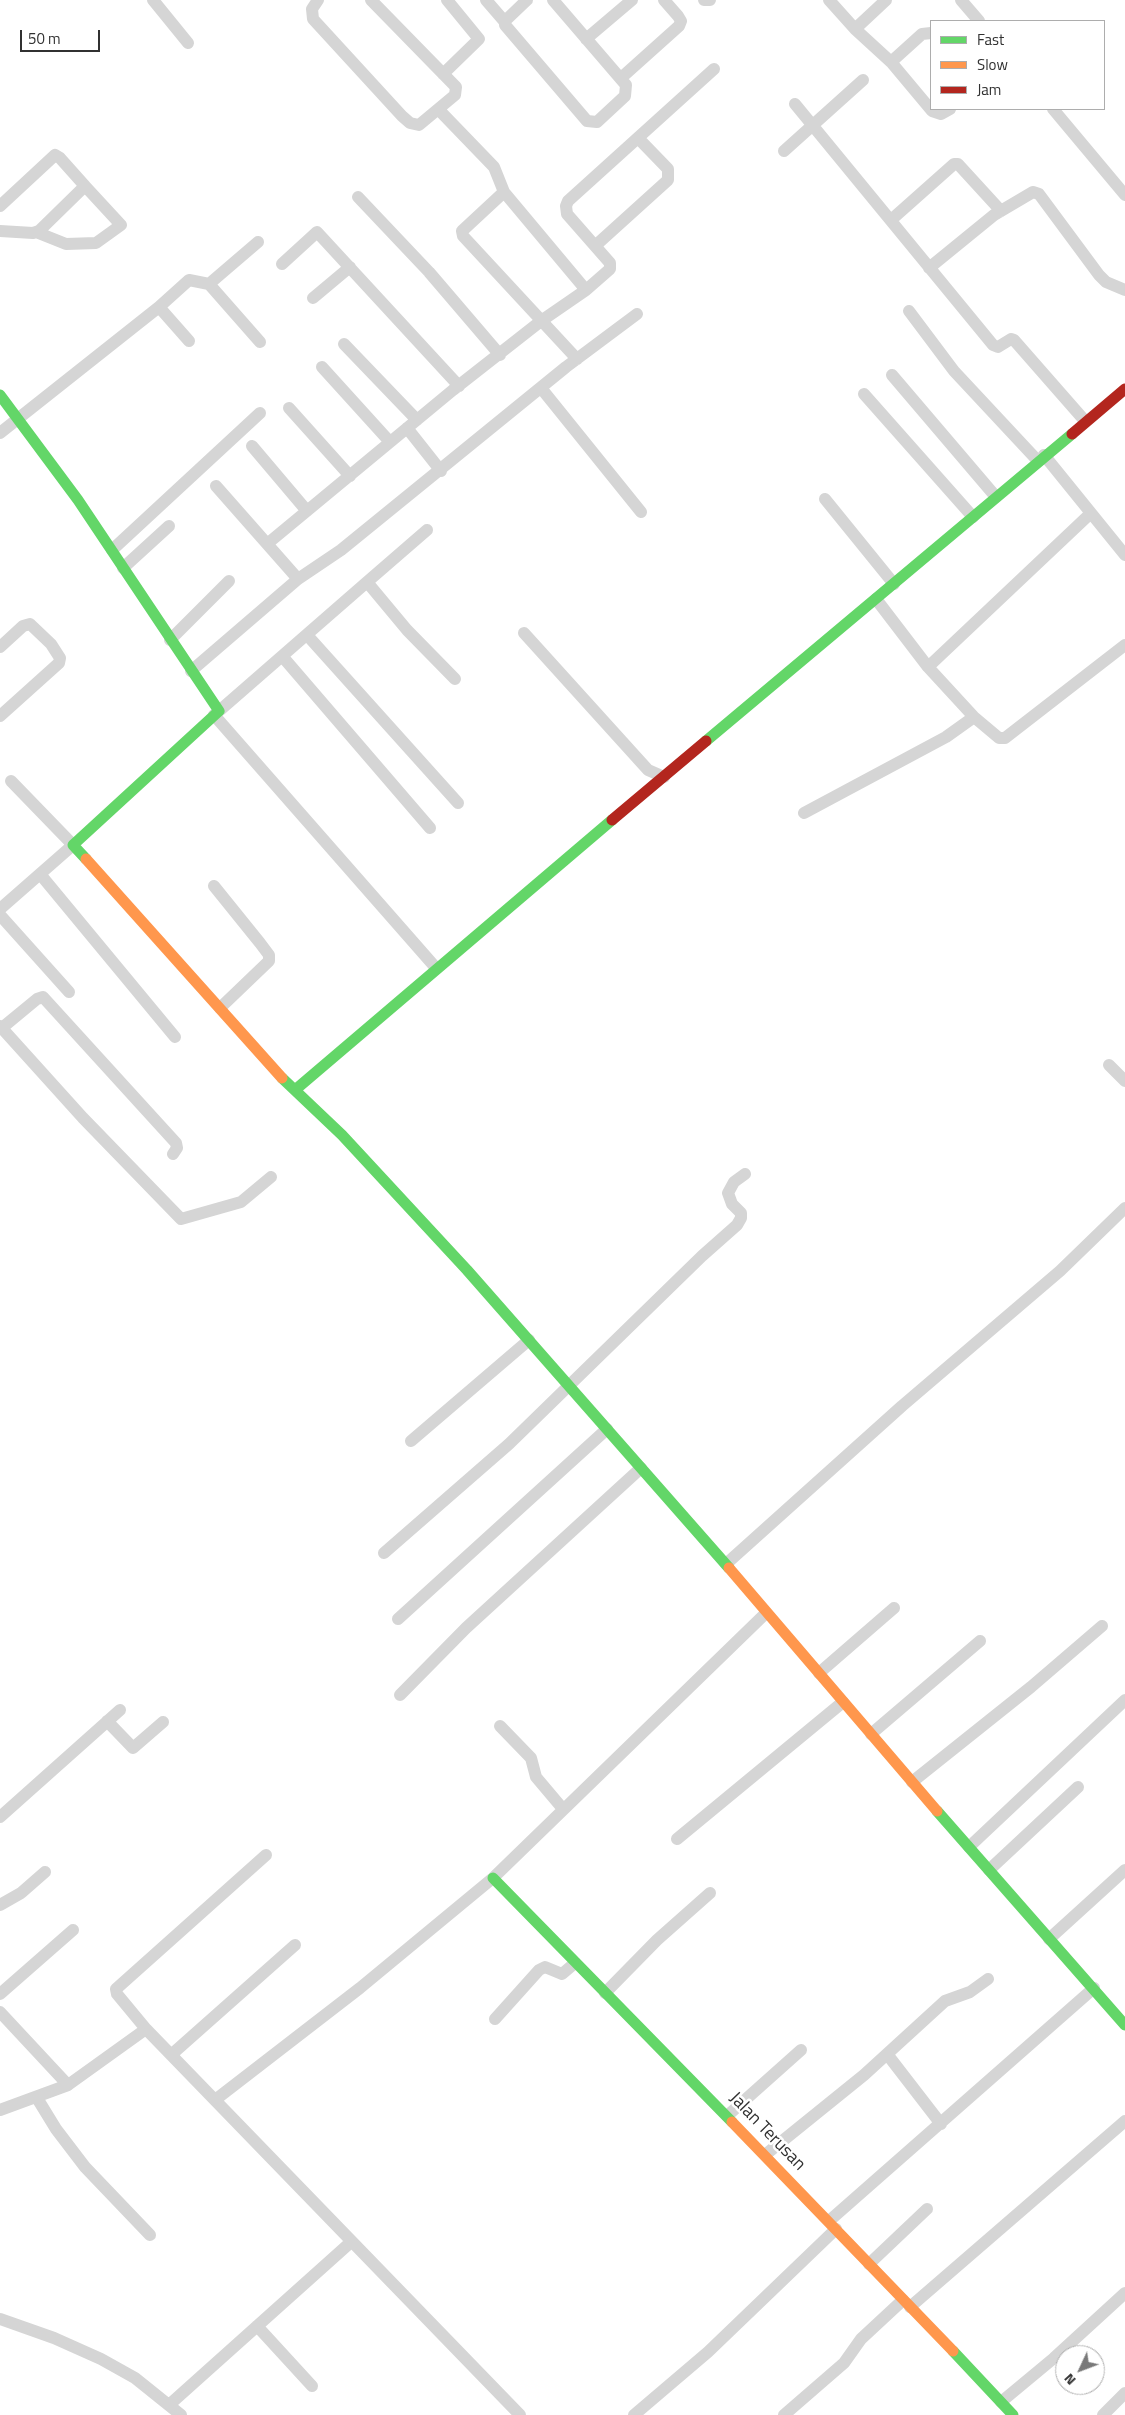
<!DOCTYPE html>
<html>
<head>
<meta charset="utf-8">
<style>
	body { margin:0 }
	#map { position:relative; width:1125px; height:2415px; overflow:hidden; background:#fff; font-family:"Titillium Web",sans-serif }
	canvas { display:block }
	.legend { position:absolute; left:930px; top:20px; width:175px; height:90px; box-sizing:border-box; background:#fff; border:1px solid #adadad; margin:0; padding:6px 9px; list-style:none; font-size:15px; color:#313131 }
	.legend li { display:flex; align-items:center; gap:10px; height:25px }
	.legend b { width:25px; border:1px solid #adadad }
	.north { position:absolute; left:1055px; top:2345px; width:50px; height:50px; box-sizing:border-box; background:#fff; border:1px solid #adadad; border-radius:50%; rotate:227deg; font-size:14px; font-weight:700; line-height:20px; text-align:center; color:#313131 }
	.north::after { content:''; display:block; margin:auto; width:18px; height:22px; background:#797979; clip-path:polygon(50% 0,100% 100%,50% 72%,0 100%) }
	.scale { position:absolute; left:20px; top:30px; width:80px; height:22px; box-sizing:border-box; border:2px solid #313131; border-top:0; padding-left:6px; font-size:15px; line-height:18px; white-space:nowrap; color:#313131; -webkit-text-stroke:4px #fff; paint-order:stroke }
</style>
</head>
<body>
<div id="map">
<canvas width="1125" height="2415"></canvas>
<ul class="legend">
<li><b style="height:6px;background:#63d668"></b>Fast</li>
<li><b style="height:6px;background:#ff974d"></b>Slow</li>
<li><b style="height:6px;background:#b3261e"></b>Jam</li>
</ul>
<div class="north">N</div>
<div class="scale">50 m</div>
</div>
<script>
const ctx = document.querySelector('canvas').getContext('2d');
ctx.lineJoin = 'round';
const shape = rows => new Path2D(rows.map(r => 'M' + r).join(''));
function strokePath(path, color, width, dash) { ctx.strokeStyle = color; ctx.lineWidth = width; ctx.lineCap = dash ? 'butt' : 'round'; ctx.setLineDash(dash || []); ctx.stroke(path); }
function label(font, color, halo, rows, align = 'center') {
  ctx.font = font + ' "Titillium Web",sans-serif'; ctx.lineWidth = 5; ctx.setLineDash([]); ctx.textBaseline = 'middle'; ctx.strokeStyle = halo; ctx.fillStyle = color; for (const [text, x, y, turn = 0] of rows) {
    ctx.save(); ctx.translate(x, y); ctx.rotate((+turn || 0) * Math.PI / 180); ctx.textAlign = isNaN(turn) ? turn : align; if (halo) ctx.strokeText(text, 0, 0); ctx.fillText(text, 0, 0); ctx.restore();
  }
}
const street = shape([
	[153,0,188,43],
	[318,0,312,9,313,19,402,116,410,123,419,125,455,95,456,87,371,0],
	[486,0,505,22],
	[527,0,506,20,505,25,587,121,597,122,625,96,626,85,553,0],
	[704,0,710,0],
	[829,0,855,29,891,62,932,111,941,114,950,109],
	[961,0,979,21],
	[855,29,886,0],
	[586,39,632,0],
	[891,62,922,34,931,33],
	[443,74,479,39,447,0],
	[621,78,679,26,681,21,678,16,664,0],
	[795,104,993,345,998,347,1011,339,1014,340,1085,421],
	[1053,109,1125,195],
	[439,110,494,167,504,192,586,290],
	[784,151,863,80],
	[504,192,462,231,463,236,577,359],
	[358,197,429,272,500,355],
	[0,206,55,155,60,158,85,186,39,231,33,233,0,231],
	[891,220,954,164,958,164,1001,211],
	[36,232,66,244,96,243,121,225,85,186],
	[595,246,668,180,668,169,638,138],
	[282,264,317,232,459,386],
	[929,268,994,215,1033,192,1039,194,1099,275,1106,282,1125,290],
	[209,284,260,342],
	[313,298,350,267],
	[159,307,189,341],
	[909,311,954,371,1038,461],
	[344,344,417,420],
	[322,367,390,442],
	[892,375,996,497],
	[541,388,641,512],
	[864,394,973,517],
	[289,408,350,476],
	[407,428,441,471],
	[0,433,159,307,189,280,209,284,258,242],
	[252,446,307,511],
	[1044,455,1125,555],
	[216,486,298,579],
	[825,499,894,584],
	[267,544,453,390,541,321,586,290,610,269,610,263,567,214,566,206,568,201,714,69],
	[112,550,260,413],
	[123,568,169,526],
	[367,582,427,530],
	[876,599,928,667,974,717,999,738,1005,738,1125,645],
	[524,633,648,770,664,777],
	[307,635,458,803],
	[170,640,229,581],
	[0,647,23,626,30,624,51,644,60,658,59,663,0,716],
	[282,656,430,828],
	[928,667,1091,513],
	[191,671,298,579,341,550,566,367,637,314],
	[219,711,367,582,407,630,455,679],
	[214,715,436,968],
	[804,813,946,737,974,717],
	[40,874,175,1037],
	[214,886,260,943,269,955,269,961,220,1008],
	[0,909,73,845,11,781],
	[0,915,69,992],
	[0,1026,83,1118,181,1219,241,1202,271,1177],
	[2,1028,37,999,43,997,176,1143,177,1148,173,1154],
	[1109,1065,1125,1081],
	[411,1441,529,1340],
	[384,1553,509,1444,702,1256,737,1225,741,1218,741,1213,732,1204,728,1193,734,1182,745,1174],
	[726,1564,902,1406,1060,1271,1125,1208],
	[398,1619,607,1429],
	[819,1673,894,1608],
	[400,1695,466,1628,641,1468],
	[107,1721,133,1748,163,1722],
	[500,1726,531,1758,536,1777,563,1809],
	[871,1734,980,1641],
	[912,1782,1031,1687,1102,1626],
	[0,1817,120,1710],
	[677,1839,843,1702],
	[969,1847,1125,1700],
	[989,1870,1078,1787],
	[0,1905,21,1893,45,1872],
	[1049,1939,1125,1870],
	[605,1993,657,1940,710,1893],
	[0,1994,73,1930],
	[0,2012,68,2085,146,2029,520,2415],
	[495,2019,539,1970,545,1967,562,1974,575,1963],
	[146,2029,117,1994,116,1989,266,1855],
	[887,2054,941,2124],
	[171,2055,295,1945],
	[37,2098,56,2129,85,2167,150,2235],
	[215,2100,360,1988,493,1878,766,1613],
	[0,2110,68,2085],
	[727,2116,801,2050],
	[765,2155,864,2075,945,2001,970,1992,988,1979],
	[829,2221,1094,1988],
	[869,2264,927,2209],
	[910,2307,1125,2121],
	[0,2319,54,2338,101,2359,135,2378,181,2415],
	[257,2326,312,2386],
	[1001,2402,1054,2358,1125,2293],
	[169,2405,351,2242],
	[634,2415,708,2352,836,2229],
	[784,2415,844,2363,861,2339,903,2300],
	[1103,2415,1125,2393]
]);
const fast = shape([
	[0,395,78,500,219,711,73,845,86,859],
	[706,741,1072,434],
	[282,1078,342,1135,467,1270,729,1568],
	[295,1090,612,820],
	[937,1811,1125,2025],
	[493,1878,732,2122],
	[953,2351,1013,2415]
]);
const slow = shape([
	[86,859,282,1078],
	[729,1568,937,1811],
	[732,2122,953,2351]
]);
const jam = shape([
	[1072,434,1125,389],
	[612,820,706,741]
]);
const streetNames = [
	["Jalan Terusan",767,2132,46]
];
strokePath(street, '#d5d5d5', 12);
strokePath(fast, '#63d668', 11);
strokePath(slow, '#ff974d', 11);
strokePath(jam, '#b3261e', 11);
label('18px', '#313131', '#fff', streetNames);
</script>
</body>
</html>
